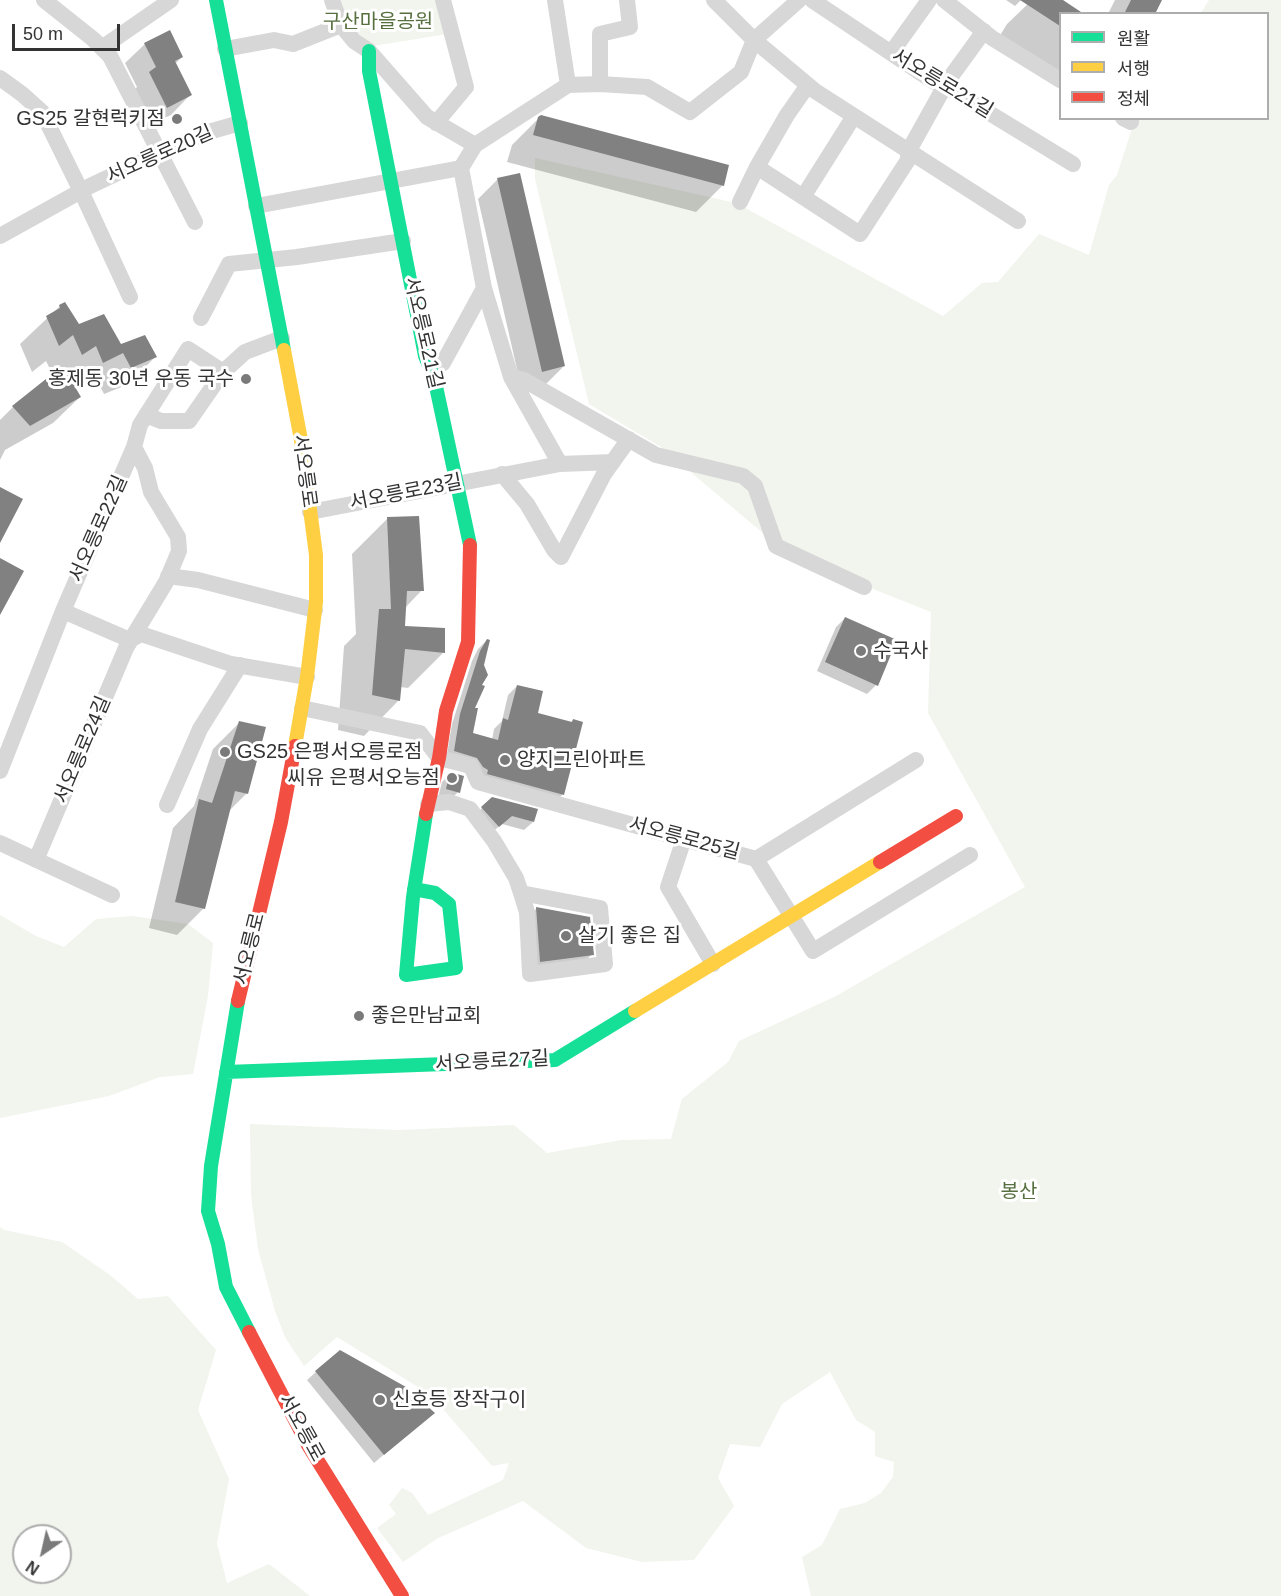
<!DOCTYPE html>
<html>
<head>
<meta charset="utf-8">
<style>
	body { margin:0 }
	#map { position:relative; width:1281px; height:1596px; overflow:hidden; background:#fff; font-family:Arial,"Noto Sans KR",sans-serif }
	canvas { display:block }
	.legend { position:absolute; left:1059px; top:12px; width:210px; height:108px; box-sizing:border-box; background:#fff; border:2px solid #adadad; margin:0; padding:8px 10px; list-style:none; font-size:18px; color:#333 }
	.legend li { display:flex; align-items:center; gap:12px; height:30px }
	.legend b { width:30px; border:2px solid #adadad }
	.north { position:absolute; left:12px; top:1524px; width:60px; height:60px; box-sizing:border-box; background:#fff; border:2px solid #adadad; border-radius:50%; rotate:214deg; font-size:16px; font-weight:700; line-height:24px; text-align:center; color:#333 }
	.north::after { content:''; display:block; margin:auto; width:21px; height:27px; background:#7a7a7a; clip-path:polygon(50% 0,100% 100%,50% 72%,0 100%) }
	.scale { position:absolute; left:12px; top:24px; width:108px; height:27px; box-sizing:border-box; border:3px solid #333; border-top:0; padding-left:8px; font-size:18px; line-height:21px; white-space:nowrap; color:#333; -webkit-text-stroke:4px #fff; paint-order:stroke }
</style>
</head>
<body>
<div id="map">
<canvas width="1281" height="1596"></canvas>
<ul class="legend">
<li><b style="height:8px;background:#16e098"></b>원활</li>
<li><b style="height:8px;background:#ffcf43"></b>서행</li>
<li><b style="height:8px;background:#f24e42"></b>정체</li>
</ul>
<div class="north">N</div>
<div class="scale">50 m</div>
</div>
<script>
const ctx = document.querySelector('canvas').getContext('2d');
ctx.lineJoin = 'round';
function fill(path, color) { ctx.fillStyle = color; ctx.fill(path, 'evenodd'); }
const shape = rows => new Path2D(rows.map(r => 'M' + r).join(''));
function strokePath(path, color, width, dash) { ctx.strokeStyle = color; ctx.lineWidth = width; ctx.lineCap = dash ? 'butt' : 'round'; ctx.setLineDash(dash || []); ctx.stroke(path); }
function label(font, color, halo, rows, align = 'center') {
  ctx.font = font + ' Arial,"Noto Sans KR",sans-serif'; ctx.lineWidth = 6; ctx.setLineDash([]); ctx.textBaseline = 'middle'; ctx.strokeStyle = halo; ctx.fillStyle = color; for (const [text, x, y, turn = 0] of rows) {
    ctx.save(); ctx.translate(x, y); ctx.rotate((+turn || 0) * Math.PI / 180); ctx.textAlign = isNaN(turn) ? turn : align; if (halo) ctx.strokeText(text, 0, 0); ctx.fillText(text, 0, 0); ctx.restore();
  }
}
const green = shape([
	[336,0,438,0,447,34,373,46,343,21],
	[1209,0,1281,0,1281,1596,811,1596,802,1557,822,1545,840,1509,865,1503,881,1493,893,1477,894,1462,875,1456,875,1432,856,1420,830,1372,782,1404,760,1447,730,1444,718,1478,734,1506,694,1560,642,1562,586,1548,523,1501,438,1538,403,1562,377,1528,396,1514,389,1505,402,1488,412,1493,428,1515,503,1480,509,1463,492,1466,431,1395,337,1337,304,1366,285,1337,275,1311,258,1249,251,1195,250,1124,399,1130,514,1125,547,1153,622,1140,671,1139,682,1099,728,1062,739,1041,836,996,1025,887,928,713,931,612,790,556,661,447,589,404,535,179,535,158,736,203,943,316,982,283,998,282,1039,234,1089,255,1109,185,1117,175,1135,119,1268,118,1268,14,1201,13],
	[0,915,36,936,64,947,96,919,132,916,188,924,213,943,208,996,193,1074,160,1077,109,1096,0,1118],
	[0,1227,4,1230,62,1242,110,1275,138,1299,168,1296,216,1350,198,1410,229,1479,217,1543,227,1583,269,1564,310,1596,0,1596],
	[24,1536,60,1536,60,1572,24,1572]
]);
const shadow = shape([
	[1006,0,1021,0,1015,6],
	[1032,0,1060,0,1060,78,996,42,1007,24],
	[1115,0,1161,0,1154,14,1108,14],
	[145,44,182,57,175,64,190,95,171,115,147,126,131,93,137,87,125,63],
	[539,118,723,185,696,212,507,162,512,145],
	[519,175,564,366,544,386,522,391,478,199,497,180],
	[60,306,79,325,120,346,155,357,129,384,104,394,96,378,75,389,80,397,53,423,5,450,0,460,0,420,13,407,53,375,46,361,32,372,20,344],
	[69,372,75,385,73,386,60,381,59,378],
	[388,518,422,590,405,608,404,627,443,653,408,688,400,687,399,700,364,736,338,730,344,646,356,634,352,554],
	[845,618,876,685,867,694,817,671,836,627],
	[487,640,480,686,473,709,472,734,492,740,494,729,502,721,508,695,517,686,536,714,570,723,573,720,563,794,554,803,479,782,446,760,452,724,472,661,478,649],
	[240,722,264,728,246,794,228,812,204,908,177,935,149,928,173,828,194,806,213,749],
	[451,773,458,792,449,801,438,798,442,782],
	[492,798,533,822,524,830,502,824,490,834,474,816],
	[537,908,592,954,579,968,527,975,524,921],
	[316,1372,433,1413,374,1463,307,1380]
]);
const building = shape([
	[1020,0,1063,0,1084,14,1060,14,1060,26],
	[1131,0,1162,0,1155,14,1124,14],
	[170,30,183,57,175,61,192,95,167,108,149,72,156,67,144,43],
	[541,115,729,165,724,186,533,135,538,117],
	[520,173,565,366,542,372,497,178],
	[65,302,79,324,104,314,121,344,145,335,157,357,131,368,123,353,103,363,96,346,82,355,73,335,59,346,46,316,60,308,59,305],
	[56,371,61,379,68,375,81,397,30,426,12,406],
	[0,487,23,499,0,543],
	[419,516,424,591,407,591,405,626,445,628,445,653,405,649,400,701,372,695,379,609,391,609,387,517],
	[0,558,24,571,0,615],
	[845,617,897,640,878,686,825,662],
	[487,639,490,640,484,665,488,675,482,685,485,686,475,708,478,708,473,733,498,740,503,718,508,720,517,685,543,691,538,713,572,722,573,719,583,722,564,795,487,774,488,770,483,767,477,758,454,751,460,714,480,651],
	[239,721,266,727,248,794,235,791,205,909,175,902,199,799,212,803],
	[450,772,464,776,460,793,446,789],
	[492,797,538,809,534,822,512,816,499,827,481,807],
	[536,907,590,917,594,955,540,962],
	[340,1350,406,1387,435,1413,384,1455,315,1371]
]);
const street = shape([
	[44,0,93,39,110,56,195,222],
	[332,0,341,25,354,41,369,51,427,117,475,145],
	[555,0,568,85],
	[714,0,754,40,815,91,1018,221],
	[812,0,933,81,945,86,1073,164],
	[944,0,992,38,1060,80],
	[103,47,171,0],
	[225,49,274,40,293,44,341,25],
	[891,53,929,0],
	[0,78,22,94,42,112,81,191,130,297],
	[600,84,600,34,630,27,627,0],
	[1123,118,1131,122],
	[436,123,466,87,443,0],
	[757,167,860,234,908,160,908,152,947,82,984,31],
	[803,197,854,116],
	[740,202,757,167,787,115,808,85],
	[256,206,461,168],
	[0,236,90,186,164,151,205,133,240,123],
	[201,318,229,264,297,257,403,241],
	[432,371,443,363,484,288],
	[511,377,524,380,656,455,743,476,755,486,776,546,864,587],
	[146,415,161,421,189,421,223,372,245,352,282,338],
	[560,464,511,377,484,288,461,168,475,145,568,85,600,84,647,87,690,112,741,72,754,40,799,0],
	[502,474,527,504,554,550,561,557,604,474,629,439],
	[310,512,560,464,613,462],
	[168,576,198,580,315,610],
	[63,611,130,640,141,634,231,664,307,677],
	[302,708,420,733,439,758,471,766,478,782,756,859,916,760],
	[0,771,63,611,134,447,140,425,188,349,223,372],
	[428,804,449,802,470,809,494,841,516,878,521,893,527,912,530,974,605,964,600,908,521,893],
	[167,805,200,729,240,665],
	[684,839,668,887,713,964],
	[0,843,112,895],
	[756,859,813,951,970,855],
	[36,860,126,648,166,582,179,551,178,537,151,492,145,468,134,447]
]);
const fast = shape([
	[216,0,284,350],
	[369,51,369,71,425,356,434,377,470,545],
	[414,889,435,893,449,904,456,968,406,975,413,897,426,814],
	[238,1001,211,1166,208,1211,218,1244,226,1287,249,1332],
	[226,1072,555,1060,635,1011]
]);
const slow = shape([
	[284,350,301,440,316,555,316,602,307,677,295,746],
	[635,1011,880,862]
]);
const jam = shape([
	[426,814,439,758,446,711,468,642,470,545],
	[880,862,956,816],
	[238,1001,281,822,295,746],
	[249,1332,308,1445,402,1596]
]);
const markers = [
	[177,119,6,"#7a7a7a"],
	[246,379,6,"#7a7a7a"],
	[861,651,6,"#7a7a7a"],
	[225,752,6,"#7a7a7a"],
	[505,760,6,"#7a7a7a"],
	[452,778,6,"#7a7a7a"],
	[566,936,6,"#7a7a7a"],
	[359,1016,6,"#7a7a7a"],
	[380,1400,6,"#7a7a7a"]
];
const parkNames = [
	["구산마을공원",378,22],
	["봉산",1019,1192]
];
const streetNames = [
	["서오릉로21길",942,84,31],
	["서오릉로20길",160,155,-24],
	["서오릉로21길",423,333,77],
	["서오릉로",304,471,82],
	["서오릉로23길",406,493,-11],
	["서오릉로22길",99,529,-66],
	["서오릉로24길",83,750,-67],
	["서오릉로25길",684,839,15],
	["서오릉로",250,949,-76],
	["서오릉로27길",492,1062,-3],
	["서오릉로",301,1428,61]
];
const poiNames = [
	["GS25 갈현럭키점",165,119,"right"],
	["홍제동 30년 우동 국수",234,379,"right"],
	["수국사",873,651],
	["GS25 은평서오릉로점",237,752],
	["양지그린아파트",517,760],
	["씨유 은평서오능점",440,778,"right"],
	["살기 좋은 집",578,936],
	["좋은만남교회",371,1016],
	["신호등 장작구이",392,1400]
];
fill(green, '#f1f5ed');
fill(shadow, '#0003');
fill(building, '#818181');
strokePath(street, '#d7d7d7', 16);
strokePath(fast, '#16e098', 14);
strokePath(slow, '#ffcf43', 14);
strokePath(jam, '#f24e42', 14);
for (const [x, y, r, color] of markers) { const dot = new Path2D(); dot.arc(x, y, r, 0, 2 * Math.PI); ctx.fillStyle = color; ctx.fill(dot); strokePath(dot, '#fff', 2); }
label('20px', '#56703f', '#fff', parkNames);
label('20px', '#333', '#fff', streetNames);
label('20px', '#333', '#fff', poiNames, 'left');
</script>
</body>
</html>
